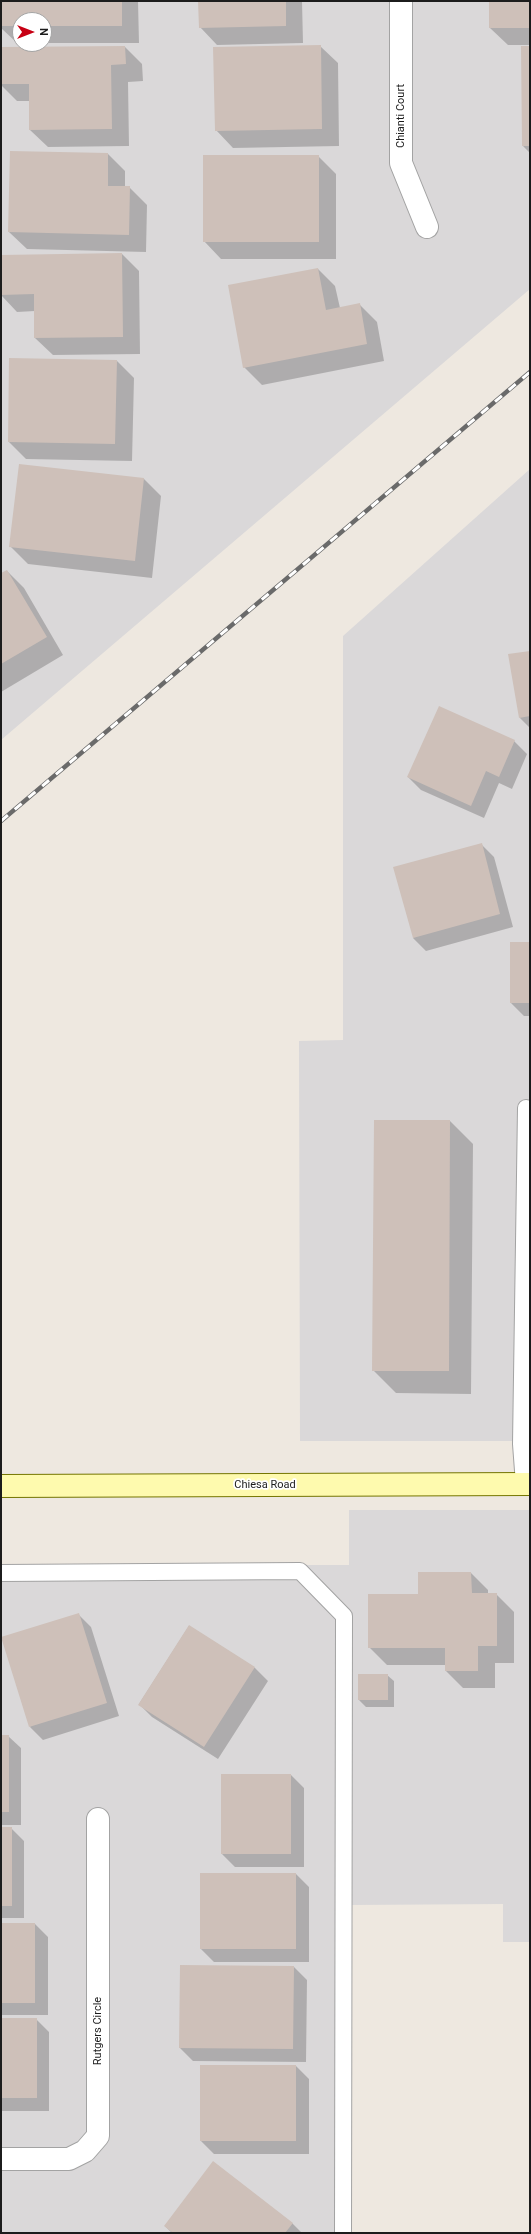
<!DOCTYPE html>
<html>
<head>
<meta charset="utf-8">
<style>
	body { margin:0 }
	#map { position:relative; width:531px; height:2234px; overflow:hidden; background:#eee8e0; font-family:Roboto,sans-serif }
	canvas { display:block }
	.frame { position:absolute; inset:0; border:2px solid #1c1c1c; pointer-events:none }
	.north { position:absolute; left:12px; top:12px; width:40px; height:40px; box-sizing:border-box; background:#fff; border:1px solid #a4a4a4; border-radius:50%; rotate:90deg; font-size:11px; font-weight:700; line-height:16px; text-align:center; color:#1c1c1c }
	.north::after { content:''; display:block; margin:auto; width:14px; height:18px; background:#c70014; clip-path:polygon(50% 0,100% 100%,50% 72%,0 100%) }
</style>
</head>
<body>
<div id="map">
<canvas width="531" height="2234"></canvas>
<div class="frame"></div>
<div class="north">N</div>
</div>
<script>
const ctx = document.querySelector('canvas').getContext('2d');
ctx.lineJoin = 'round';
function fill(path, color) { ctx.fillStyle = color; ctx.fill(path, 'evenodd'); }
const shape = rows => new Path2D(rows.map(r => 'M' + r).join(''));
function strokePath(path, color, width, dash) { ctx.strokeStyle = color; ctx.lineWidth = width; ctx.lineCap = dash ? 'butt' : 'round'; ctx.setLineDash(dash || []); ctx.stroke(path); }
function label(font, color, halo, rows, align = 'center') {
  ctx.font = font + ' Roboto,sans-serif'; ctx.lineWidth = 3.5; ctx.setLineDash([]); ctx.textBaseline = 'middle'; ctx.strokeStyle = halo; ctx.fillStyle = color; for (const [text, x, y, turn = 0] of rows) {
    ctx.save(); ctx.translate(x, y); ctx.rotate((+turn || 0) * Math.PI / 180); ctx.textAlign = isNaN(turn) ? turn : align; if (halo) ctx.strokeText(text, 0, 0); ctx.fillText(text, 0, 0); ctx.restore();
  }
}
const residential = shape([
	[1,1,530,1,530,289,1,740],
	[20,20,44,20,44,44,20,44],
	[530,469,530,1441,300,1441,299,1041,343,1040,343,636],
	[349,1510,530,1510,530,1942,503,1942,503,1904,350,1905,351,2233,1,2233,1,1565,349,1565]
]);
const shadow = shape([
	[1,1,138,1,139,43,44,43,44,20,20,20,20,43,17,43,1,28],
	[199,1,311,1,302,1,303,43,217,45,200,27],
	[490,1,530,1,530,45,508,45,490,28],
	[320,46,338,63,339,146,233,148,216,130],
	[125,47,142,64,143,81,128,82,129,146,48,147,30,130,30,101,17,101,1,85,1,48],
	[530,47,530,153,523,146],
	[11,152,108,154,125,171,125,187,129,187,147,205,146,252,27,249,9,232],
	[318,156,336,174,336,259,221,259,204,241],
	[122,254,139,271,140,354,53,355,35,338,35,311,17,312,1,295,1,256],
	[318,269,335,286,340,308,359,304,377,322,384,361,262,385,244,367],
	[117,361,134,378,132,461,26,459,9,442],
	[20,465,144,479,161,496,152,578,28,564,11,547],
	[7,571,24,588,63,655,1,692,1,574],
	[530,652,530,728,520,718],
	[514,741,527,754,512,789,499,783,484,818,421,790,408,777],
	[481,844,494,857,513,927,426,951,413,938],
	[530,943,530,1016,524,1016,511,1003],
	[450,1121,473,1144,471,1394,396,1393,373,1370],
	[471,1573,488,1590,488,1594,496,1594,514,1612,514,1663,495,1663,495,1688,463,1688,446,1671,446,1665,387,1665,369,1647,419,1595],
	[78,1614,91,1627,119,1716,43,1740,30,1727],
	[189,1626,255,1668,268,1681,218,1759,152,1717,139,1704],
	[387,1675,394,1681,394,1707,366,1707,359,1700],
	[1,1736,8,1736,21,1748,21,1825,1,1825],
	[291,1775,304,1788,304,1867,235,1867,222,1854],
	[1,1828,11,1828,24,1841,24,1918,1,1918],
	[296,1874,309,1887,309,1962,214,1962,201,1949],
	[1,1924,35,1924,48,1937,48,2015,1,2015],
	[181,1966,294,1967,307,1980,306,2062,193,2061,180,2048],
	[1,2019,36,2019,49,2032,49,2111,1,2111],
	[296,2066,309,2079,309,2154,214,2154,201,2141],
	[292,2223,302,2233,172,2233,165,2226]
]);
const building = shape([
	[1,1,122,1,122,26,44,26,44,20,20,20,20,26,1,26],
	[198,1,286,1,286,26,199,28],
	[489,1,530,1,530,28,489,28],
	[321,45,322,129,215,131,213,47],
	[125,46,126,64,111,65,112,129,29,130,29,84,1,84,1,47],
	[521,46,530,46,530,146,522,146],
	[10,151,108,153,108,186,130,186,129,235,8,232],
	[203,155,319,155,319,242,203,242],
	[122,253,123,337,34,338,34,294,1,295,1,255],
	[318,268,326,310,360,303,367,344,243,368,228,285],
	[9,358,117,360,115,444,8,442],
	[19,464,144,478,135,561,9,547],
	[7,570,47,637,1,664,1,573],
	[530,651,530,716,519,718,508,654],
	[439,706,515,740,499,777,486,771,471,806,407,777],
	[482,843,500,914,413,938,393,867],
	[510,942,530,942,530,1003,510,1003],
	[374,1120,450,1120,449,1371,372,1371],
	[418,1572,471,1572,472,1593,497,1593,497,1646,478,1646,478,1671,445,1671,445,1648,368,1648,368,1594,418,1594],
	[79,1613,107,1703,29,1727,1,1637],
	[189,1625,255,1667,204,1747,138,1705],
	[358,1674,388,1674,388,1700,358,1700],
	[1,1735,9,1735,9,1812,1,1812],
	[221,1774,291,1774,291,1854,221,1854],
	[1,1827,12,1827,12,1906,1,1906],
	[200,1873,296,1873,296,1949,200,1949],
	[1,1923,35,1923,35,2003,1,2003],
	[180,1965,294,1966,293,2049,179,2048],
	[1,2018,37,2018,37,2098,1,2098],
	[200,2065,296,2065,296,2141,200,2141],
	[213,2161,293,2223,285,2233,173,2233,164,2226]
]);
const service = shape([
	[524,1484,521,1444,526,1108],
	[1,1573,300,1571,344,1616,343,2233]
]);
const minor = shape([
	[401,1,401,163,427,227],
	[1,2159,69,2159,85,2151,98,2136,98,1819]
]);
const secondary = shape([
	[1,1486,530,1484]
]);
const rail = shape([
	[1,821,530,372]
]);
const streetNames = [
	["Chianti Court",401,116,-90],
	["Chiesa Road",265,1485],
	["Rutgers Circle",98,2031,-90]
];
fill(residential, '#dad8d9');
fill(shadow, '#0003');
fill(building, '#cec0b9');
strokePath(service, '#a3a3a3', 18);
strokePath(minor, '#a3a3a3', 24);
strokePath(secondary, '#747500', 24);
strokePath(service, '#fff', 16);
strokePath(minor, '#fff', 22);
strokePath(secondary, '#fefaae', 22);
strokePath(rail, '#6a6a6a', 4.5);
strokePath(rail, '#fff', 3, [9]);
label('11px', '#1c1c1c', '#fff', streetNames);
</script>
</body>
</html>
